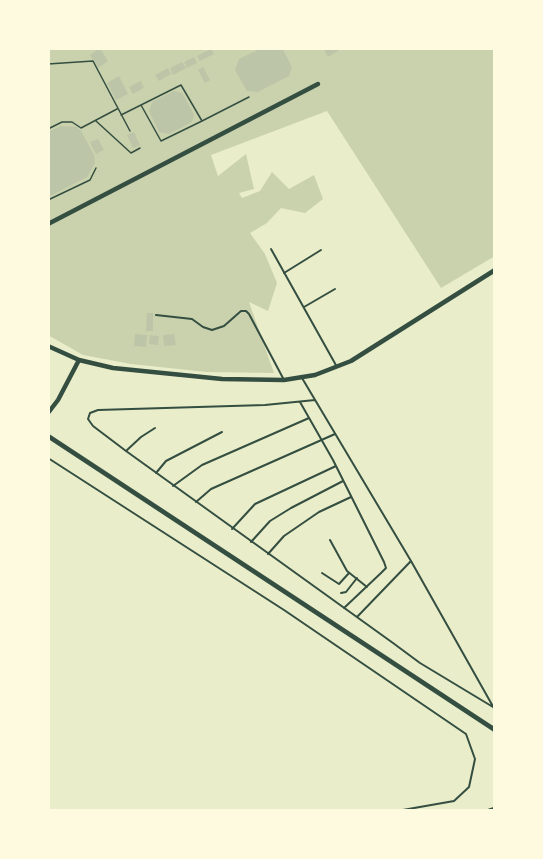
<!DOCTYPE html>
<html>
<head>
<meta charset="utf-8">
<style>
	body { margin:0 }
	#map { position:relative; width:543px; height:859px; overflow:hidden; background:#e9edc9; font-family:"Varela Round",sans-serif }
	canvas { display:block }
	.frame { position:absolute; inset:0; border:50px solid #fefae0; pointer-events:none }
</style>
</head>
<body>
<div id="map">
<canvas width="543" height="859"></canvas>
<div class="frame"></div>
</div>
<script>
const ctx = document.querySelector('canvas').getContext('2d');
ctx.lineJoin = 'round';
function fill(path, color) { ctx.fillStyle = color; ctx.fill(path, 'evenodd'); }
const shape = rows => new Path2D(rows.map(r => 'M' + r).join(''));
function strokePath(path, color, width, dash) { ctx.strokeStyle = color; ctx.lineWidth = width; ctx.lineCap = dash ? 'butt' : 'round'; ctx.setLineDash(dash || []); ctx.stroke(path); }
const green = shape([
	[48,48,495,48,495,256,441,288,327,111,211,155,218,176,246,154,254,189,239,193,242,198,260,191,272,172,289,189,314,175,323,199,305,213,281,208,267,223,250,233,265,254,277,283,268,311,249,302,274,373,207,372,131,364,83,355,48,335]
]);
const building = shape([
	[100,48,108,61,98,68,90,55],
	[262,48,282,48,292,67,289,76,258,92,247,91,235,70,239,59],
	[323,48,337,48,338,51,328,57],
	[211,49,214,54,200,61,197,56],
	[194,57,197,63,187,68,184,62],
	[182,62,186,68,173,75,170,68],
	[203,67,210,80,205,83,198,70],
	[168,68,171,74,159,81,155,75],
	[119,76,128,94,116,100,107,83],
	[141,81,144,88,133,94,129,87],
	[174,91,182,93,194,114,192,122,169,134,159,132,149,111,152,102],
	[61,126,77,127,81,131,94,155,95,163,87,177,48,197,48,132],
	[134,132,140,145,133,148,127,135],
	[98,139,104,150,96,154,90,142],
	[147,313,153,313,153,331,146,331],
	[135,334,147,335,146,347,134,346],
	[174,334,176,345,164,346,163,335],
	[150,335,159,336,158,345,149,344]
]);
const path = shape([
	[48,64,93,61,130,131],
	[121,115,181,85,202,121,161,141,141,105],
	[96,121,131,153,140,148],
	[202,121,249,97],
	[48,129,62,122,72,122,81,128,117,109],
	[48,200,90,180,96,168]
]);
const service = shape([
	[271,249,337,367],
	[284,273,321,250],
	[304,307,335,289],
	[156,315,192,319,203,327,212,330,224,326,241,311,246,311,249,314,284,380],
	[302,378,411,561,495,710],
	[315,400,265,405,98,410,90,413,88,419,93,426,126,451,393,643,420,663,493,707],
	[300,402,333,460,384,562,386,568,381,573,344,608],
	[126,451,141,437,155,428],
	[48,458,284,610,466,734,475,759,469,787,454,801,397,811],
	[156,473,166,461,222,432],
	[173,486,202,465,309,418],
	[196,502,211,489,335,434],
	[232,529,255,504,336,466],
	[330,540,347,571,367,587],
	[251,542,270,521,291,508,343,481],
	[268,554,284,536,319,512,351,497],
	[322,573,339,584,349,573],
	[341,593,346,592,357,578],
	[357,617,411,561]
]);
const minor = shape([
	[48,224,318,84],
	[48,346,79,360],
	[48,413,58,400,79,360,113,368,222,379,284,380,315,375,351,361,495,270],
	[48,436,495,730]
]);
const tertiary = shape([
	[489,811,495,809]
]);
fill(green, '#cad2ad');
fill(building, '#bcc5a7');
strokePath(path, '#344e41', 1.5);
strokePath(service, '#344e41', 2);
strokePath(minor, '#344e41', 4.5);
strokePath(tertiary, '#344e41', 5);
</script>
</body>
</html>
